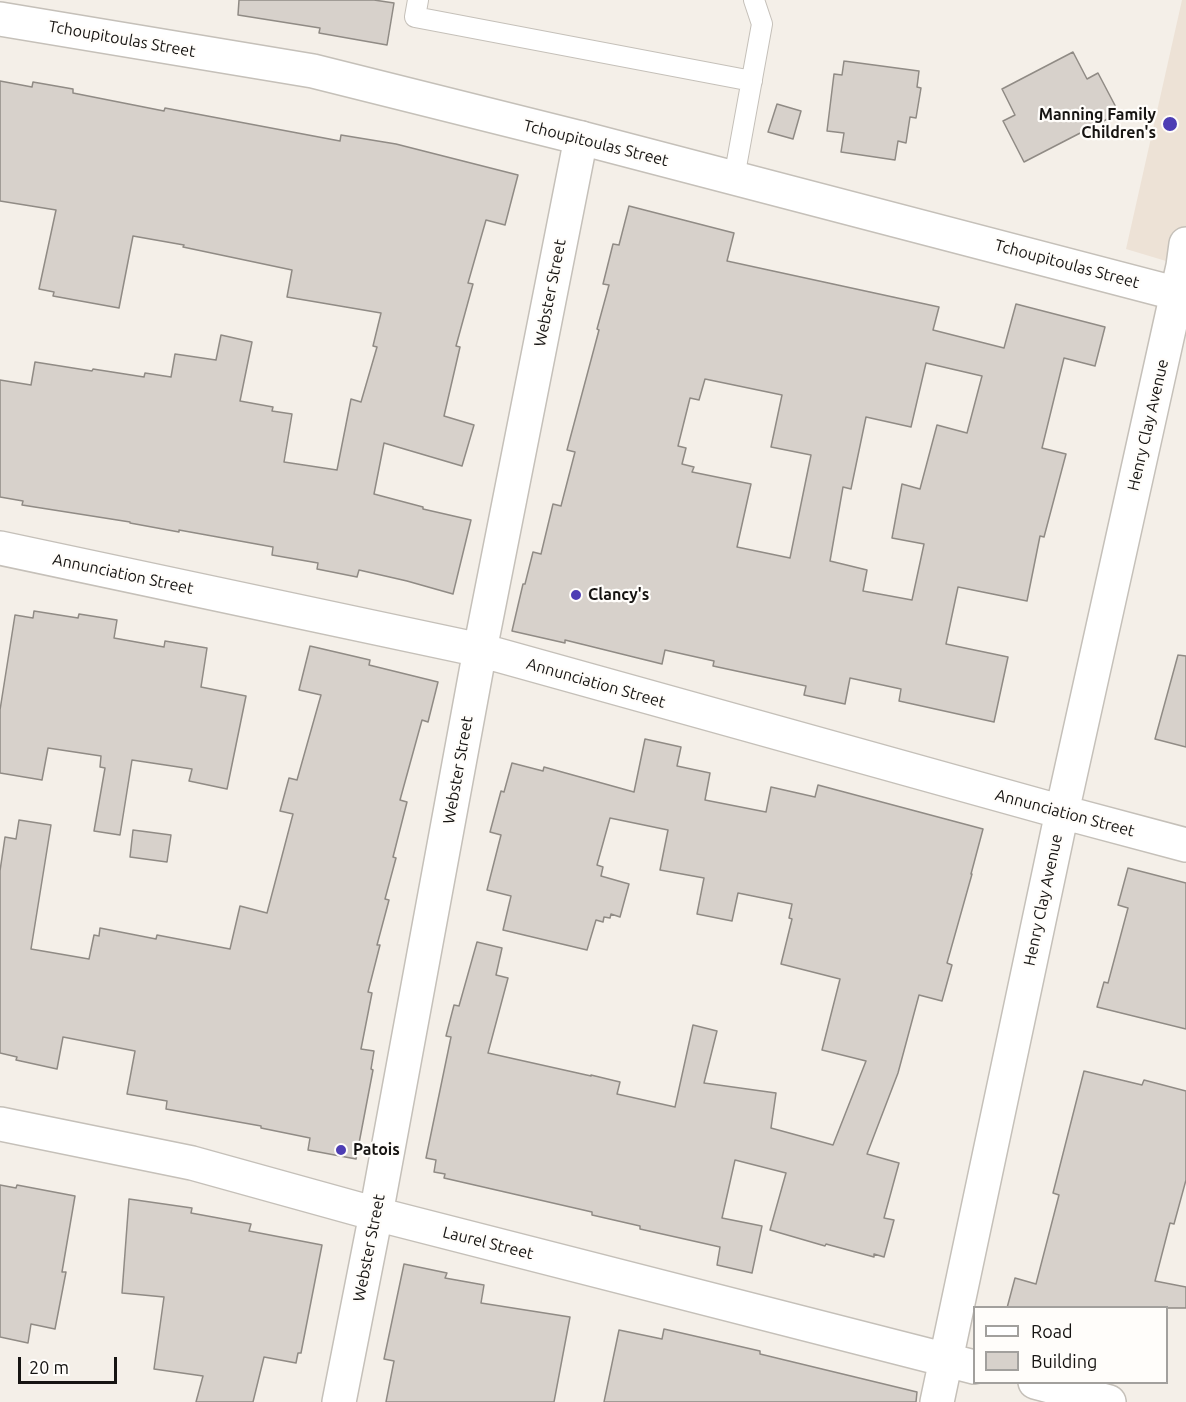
<!DOCTYPE html>
<html>
<head>
<meta charset="utf-8">
<style>
	body { margin:0 }
	#map { position:relative; width:1186px; height:1402px; overflow:hidden; background:#f4efe8; font-family:Ubuntu,sans-serif }
	canvas { display:block }
	.legend { position:absolute; left:973px; top:1306px; width:195px; height:78px; box-sizing:border-box; background:#fffdfa; border:2px solid #a2a09d; margin:0; padding:8px 10px; list-style:none; font-size:18px; color:#161412 }
	.legend li { display:flex; align-items:center; gap:12px; height:30px }
	.legend b { width:30px; border:2px solid #a2a09d }
	.scale { position:absolute; left:18px; top:1357px; width:99px; height:27px; box-sizing:border-box; border:3px solid #161412; border-top:0; padding-left:8px; font-size:18px; line-height:21px; white-space:nowrap; color:#161412; -webkit-text-stroke:4px #fffdfa; paint-order:stroke }
</style>
</head>
<body>
<div id="map">
<canvas width="1186" height="1402"></canvas>
<ul class="legend">
<li><b style="height:8px;background:#fff"></b>Road</li>
<li><b style="height:16px;background:#d7d1cb"></b>Building</li>
</ul>
<div class="scale">20 m</div>
</div>
<script>
const ctx = document.querySelector('canvas').getContext('2d');
ctx.lineJoin = 'round';
function fill(path, color) { ctx.fillStyle = color; ctx.fill(path, 'evenodd'); }
const shape = rows => new Path2D(rows.map(r => 'M' + r).join(''));
function strokePath(path, color, width, dash) { ctx.strokeStyle = color; ctx.lineWidth = width; ctx.lineCap = dash ? 'butt' : 'round'; ctx.setLineDash(dash || []); ctx.stroke(path); }
function label(font, color, halo, rows, align = 'center') {
  ctx.font = font + ' Ubuntu,sans-serif'; ctx.lineWidth = 4.5; ctx.setLineDash([]); ctx.textBaseline = 'middle'; ctx.strokeStyle = halo; ctx.fillStyle = color; for (const [text, x, y, turn = 0] of rows) {
    ctx.save(); ctx.translate(x, y); ctx.rotate((+turn || 0) * Math.PI / 180); ctx.textAlign = isNaN(turn) ? turn : align; if (halo) ctx.strokeText(text, 0, 0); ctx.fillText(text, 0, 0); ctx.restore();
  }
}
const built = shape([
	[1182,0,1186,0,1186,267,1126,249]
]);
const building = shape([
	[239,0,374,0,394,3,387,45,319,33,320,28,238,15,239,0],
	[1073,52,1087,79,1098,73,1119,113,1024,162,1003,121,1015,115,1002,89,1073,52],
	[844,61,919,71,917,87,921,88,916,118,910,117,906,143,898,141,895,160,841,152,844,133,827,131,834,74,842,75,844,61],
	[0,81,32,87,33,82,73,89,73,93,164,111,165,108,340,141,341,135,396,144,518,175,505,225,486,220,468,283,473,284,456,346,460,347,444,416,474,425,462,466,384,443,374,494,423,507,423,509,471,520,453,594,407,581,359,570,357,577,317,569,318,563,272,555,273,547,179,530,179,532,130,523,130,522,22,505,23,501,0,497,0,380,31,385,35,362,92,371,93,369,144,377,145,373,171,377,175,354,216,360,221,335,252,342,240,401,273,407,272,411,292,414,284,462,337,470,351,399,361,402,377,347,373,346,381,313,287,297,292,270,183,247,184,245,133,236,119,308,53,296,54,292,39,289,56,210,0,201,0,81],
	[777,104,801,111,793,139,768,132,777,104],
	[629,206,734,233,727,261,939,307,933,330,1004,348,1016,304,1105,327,1095,366,1064,358,1042,448,1066,454,1044,537,1040,536,1027,601,958,587,946,644,1008,657,994,722,899,701,901,689,850,678,845,704,804,695,806,686,713,666,714,661,665,650,662,664,565,640,565,643,512,631,523,584,525,584,533,552,541,554,553,504,561,506,575,452,567,450,599,330,597,329,609,285,603,284,613,244,619,245,629,206],
	[926,363,982,376,967,433,937,425,920,489,902,484,892,538,924,544,912,600,863,591,867,570,830,561,843,487,851,489,866,417,911,427,926,363],
	[705,379,782,395,771,447,811,455,790,558,737,547,751,484,692,472,694,467,682,464,686,448,678,446,690,398,699,400,705,379],
	[34,611,78,618,79,614,117,620,114,638,164,647,165,641,207,648,201,687,246,696,227,789,189,781,192,769,132,760,120,835,94,831,105,768,100,767,101,756,48,748,42,780,0,773,0,710,15,615,33,618,34,611],
	[310,646,370,660,369,665,438,682,428,722,422,720,400,800,407,802,393,857,396,858,385,899,389,900,377,945,380,945,368,992,372,993,361,1049,374,1051,371,1069,373,1070,356,1159,308,1150,310,1138,261,1128,261,1126,166,1109,167,1101,127,1094,135,1051,63,1037,57,1069,16,1060,17,1057,0,1053,0,871,5,837,16,839,19,820,51,825,31,949,89,959,94,935,99,936,100,928,156,939,157,935,230,949,240,906,267,913,293,814,280,811,289,778,297,780,321,695,299,690,310,646],
	[1178,655,1186,656,1186,747,1155,739,1178,655],
	[645,739,681,747,677,766,710,773,705,800,766,812,771,787,815,797,818,785,983,829,971,874,972,874,947,963,952,965,942,1001,919,995,898,1073,867,1154,899,1163,884,1218,894,1220,884,1257,874,1254,874,1257,826,1244,825,1246,770,1230,786,1173,735,1160,722,1218,762,1226,752,1273,717,1265,720,1247,640,1229,640,1226,592,1215,592,1212,444,1178,445,1174,434,1172,436,1160,426,1158,451,1037,446,1036,454,1005,459,1006,477,942,502,948,496,975,508,978,488,1053,591,1076,591,1075,620,1082,617,1094,675,1107,693,1025,717,1031,704,1083,776,1093,771,1128,833,1145,866,1061,822,1050,840,979,781,964,792,919,789,918,792,904,738,893,732,921,697,914,704,878,660,870,668,830,610,818,597,865,603,867,601,876,629,884,620,917,611,914,610,918,604,917,603,922,596,920,587,950,503,930,511,896,487,890,501,835,490,832,501,791,504,792,512,763,543,771,544,767,634,792,645,739],
	[133,830,171,835,167,862,130,857,133,830],
	[1128,868,1186,883,1186,1029,1097,1007,1104,982,1108,983,1128,908,1118,905,1128,868],
	[1084,1071,1142,1085,1144,1080,1186,1091,1186,1180,1174,1224,1170,1223,1155,1281,1186,1287,1186,1308,1007,1308,1015,1278,1036,1284,1059,1195,1053,1193,1084,1071],
	[0,1185,16,1188,17,1185,75,1196,62,1272,66,1272,55,1329,31,1324,28,1343,0,1337,0,1185],
	[129,1199,192,1208,191,1213,251,1224,249,1231,322,1245,301,1353,298,1353,296,1363,264,1357,253,1402,196,1402,203,1376,154,1369,164,1297,122,1293,129,1199],
	[404,1264,447,1273,445,1278,484,1285,481,1303,570,1317,554,1402,386,1402,394,1361,384,1359,404,1264],
	[664,1329,760,1351,760,1354,917,1392,916,1402,604,1402,619,1330,662,1339,664,1329]
]);
const service = shape([
	[418,0,415,17,752,81],
	[734,178,762,24,754,0]
]);
const minor = shape([
	[0,548,480,650,1062,812,1186,845],
	[0,1124,192,1163,376,1214,974,1367],
	[1035,1382,1109,1402],
	[339,1402,376,1214,480,650,581,138],
	[937,1402,1062,812,1177,293]
]);
const tertiary = shape([
	[0,19,313,71,581,138,1186,296],
	[1177,293,1183,266,1186,244]
]);
const markers = [
	[1170,124,8,"#4d3db4"],
	[576,595,6,"#4d3db4"],
	[341,1150,6,"#4d3db4"]
];
const streetNames = [
	["Tchoupitoulas Street",122,39,10],
	["Tchoupitoulas Street",596,143,14],
	["Tchoupitoulas Street",1067,264,15],
	["Webster Street",550,293,-79],
	["Henry Clay Avenue",1148,425,-77],
	["Annunciation Street",123,574,12],
	["Annunciation Street",596,683,16],
	["Webster Street",458,770,-80],
	["Annunciation Street",1065,813,15],
	["Henry Clay Avenue",1043,900,-78],
	["Laurel Street",488,1243,14],
	["Webster Street",369,1248,-79]
];
const poiNames = [
	["Manning Family",1156,115,"right"],
	["Children's",1156,133,"right"],
	["Clancy's",588,595],
	["Patois",353,1150]
];
fill(built, '#ede2d6');
fill(building, '#d7d1cb');
strokePath(building, '#908b85', 1.5);
strokePath(service, '#c5c0b9', 22);
strokePath(minor, '#c5c0b9', 36);
strokePath(tertiary, '#c5c0b9', 36);
strokePath(service, '#fff', 20);
strokePath(minor, '#fff', 33);
strokePath(tertiary, '#fff', 33);
for (const [x, y, r, color] of markers) { const dot = new Path2D(); dot.arc(x, y, r, 0, 2 * Math.PI); ctx.fillStyle = color; ctx.fill(dot); strokePath(dot, '#fffdfa', 2); }
label('16px', '#161412', '#fffdfa', streetNames);
label('bold 16px', '#161412', '#fffdfa', poiNames, 'left');
</script>
</body>
</html>
